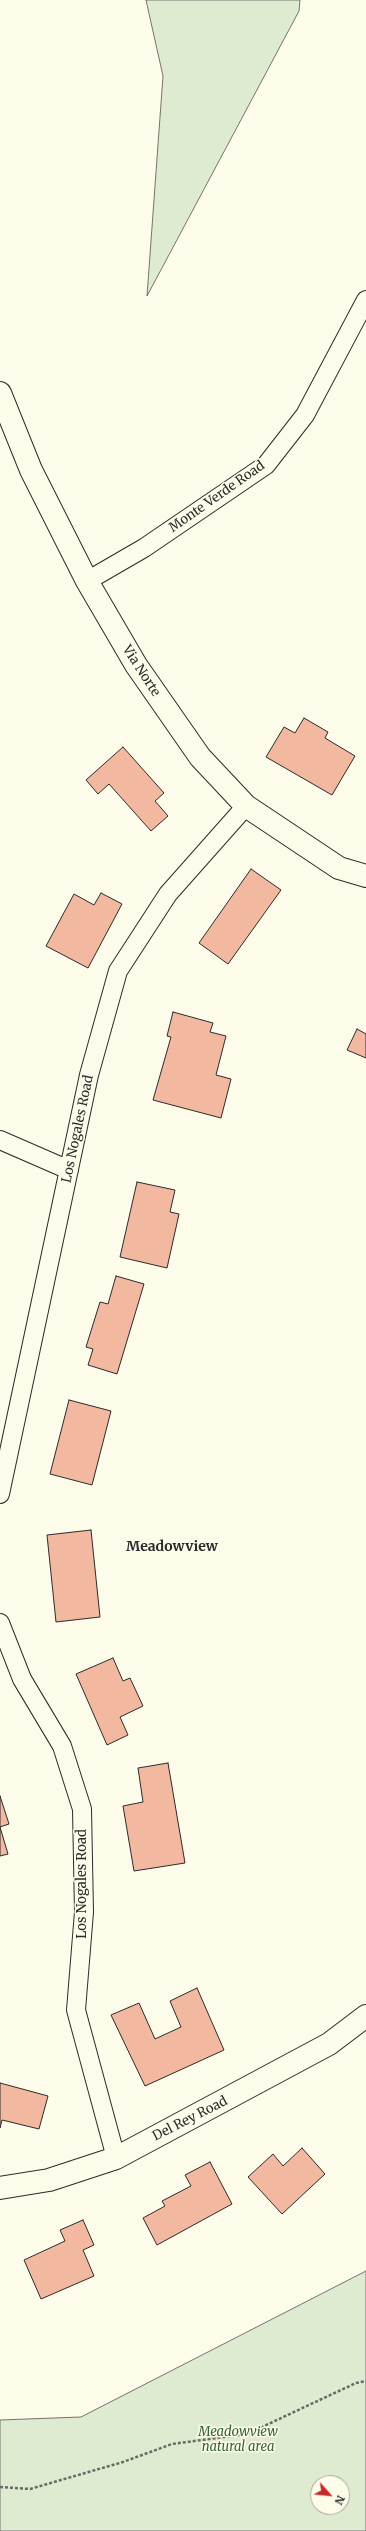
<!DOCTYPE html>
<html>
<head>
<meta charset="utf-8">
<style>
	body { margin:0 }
	#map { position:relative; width:366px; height:2531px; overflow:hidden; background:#fdfbea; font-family:Merriweather,serif }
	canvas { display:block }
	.north { position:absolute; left:310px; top:2475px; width:40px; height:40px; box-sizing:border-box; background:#fdfbea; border:1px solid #a9a89e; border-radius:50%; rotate:117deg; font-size:11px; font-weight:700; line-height:16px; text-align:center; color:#2b2b2b }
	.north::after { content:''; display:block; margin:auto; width:14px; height:18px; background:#c62828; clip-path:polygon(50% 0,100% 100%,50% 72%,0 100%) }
</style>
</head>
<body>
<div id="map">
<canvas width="366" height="2531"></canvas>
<div class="north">N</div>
</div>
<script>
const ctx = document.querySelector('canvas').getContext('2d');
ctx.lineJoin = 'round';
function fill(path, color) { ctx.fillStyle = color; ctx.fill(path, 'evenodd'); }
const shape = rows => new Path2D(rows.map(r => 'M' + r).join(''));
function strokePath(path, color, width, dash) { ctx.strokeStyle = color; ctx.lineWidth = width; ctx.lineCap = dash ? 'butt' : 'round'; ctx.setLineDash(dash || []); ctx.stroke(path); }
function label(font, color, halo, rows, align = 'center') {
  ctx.font = font + ' Merriweather,serif'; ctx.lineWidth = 3; ctx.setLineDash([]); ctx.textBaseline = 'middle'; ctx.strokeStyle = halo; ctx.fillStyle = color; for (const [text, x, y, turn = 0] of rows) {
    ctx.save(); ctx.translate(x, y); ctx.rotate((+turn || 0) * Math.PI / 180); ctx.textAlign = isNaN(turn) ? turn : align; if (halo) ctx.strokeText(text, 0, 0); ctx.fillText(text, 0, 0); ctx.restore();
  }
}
const green = shape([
	[146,0,300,0,299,11,147,296,163,76,146,0],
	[366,2271,366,2531,0,2531,0,2420,81,2417,366,2271],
	[318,2483,342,2483,342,2507,318,2507,318,2483]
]);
const building = shape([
	[304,718,328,732,325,738,355,756,332,795,266,757,284,727,295,733,304,718],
	[123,747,164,793,155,801,168,816,151,831,109,784,98,794,86,780,123,747],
	[251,869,281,890,228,964,199,943,251,869],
	[101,893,122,904,88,968,46,946,74,894,94,905,101,893],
	[173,1012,213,1023,210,1032,226,1036,216,1075,231,1079,221,1118,153,1100,171,1037,167,1036,173,1012],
	[357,1029,366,1034,366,1058,347,1050,357,1029],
	[137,1182,175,1190,170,1212,179,1214,167,1268,120,1257,137,1182],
	[116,1276,144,1284,117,1374,88,1365,93,1349,86,1347,100,1302,108,1304,116,1276],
	[69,1400,111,1411,92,1485,50,1474,69,1400],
	[91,1530,100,1617,56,1622,47,1535,91,1530],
	[113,1658,123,1681,130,1678,143,1706,120,1717,128,1735,107,1745,76,1674,113,1658],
	[168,1763,185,1863,134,1871,123,1806,143,1802,138,1768,168,1763],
	[0,1796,9,1824,0,1827,8,1854,0,1856,0,1796],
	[197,1988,224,2050,145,2086,111,2015,139,2003,155,2039,181,2027,170,2001,197,1988],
	[0,2083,48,2096,39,2129,2,2120,0,2128,0,2083],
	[302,2148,325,2174,282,2214,248,2177,273,2154,283,2166,302,2148],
	[210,2162,232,2204,157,2245,143,2218,165,2206,162,2201,191,2186,185,2175,210,2162],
	[83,2220,94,2245,83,2250,94,2276,41,2299,24,2260,65,2241,60,2230,83,2220]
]);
const path = shape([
	[0,2487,30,2489,123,2462,172,2444,247,2434,356,2383,366,2381]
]);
const minor = shape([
	[87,581,144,548,266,465,305,415,366,300],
	[0,1140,69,1170],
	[0,1494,89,1075,118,971,168,894,246,806],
	[0,1623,22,1679,62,1746,82,1809,84,1912,76,2010,116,2158]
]);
const tertiary = shape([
	[0,393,31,470,87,581,136,665,200,757,246,806,339,868,366,876],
	[0,2188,49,2180,116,2158,329,2044,366,2016]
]);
const streetNames = [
	["Monte Verde Road",217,497,-35],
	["Via Norte",141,671,57],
	["Los Nogales Road",78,1129,-78],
	["Los Nogales Road",82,1884,-90],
	["Del Rey Road",190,2119,-27]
];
const parkNames = [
	["Meadowview",238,2432],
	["natural area",238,2447]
];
const neighbourhoodNames = [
	["Meadowview",172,1547]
];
fill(green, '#deebd1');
strokePath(green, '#74746e', 1);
fill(building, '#f2b8a0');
strokePath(building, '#2b2b2b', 1);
strokePath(minor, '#2b2b2b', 20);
strokePath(tertiary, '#2b2b2b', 24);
strokePath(path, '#6a6964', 2.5, [3, 2]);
strokePath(minor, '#fdfbea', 18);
strokePath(tertiary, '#fdfbea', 22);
label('13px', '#2b2b2b', '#fdfbea', streetNames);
label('italic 13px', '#34623c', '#fdfbea', parkNames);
label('bold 14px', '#2b2b2b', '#fdfbea', neighbourhoodNames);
</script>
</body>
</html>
